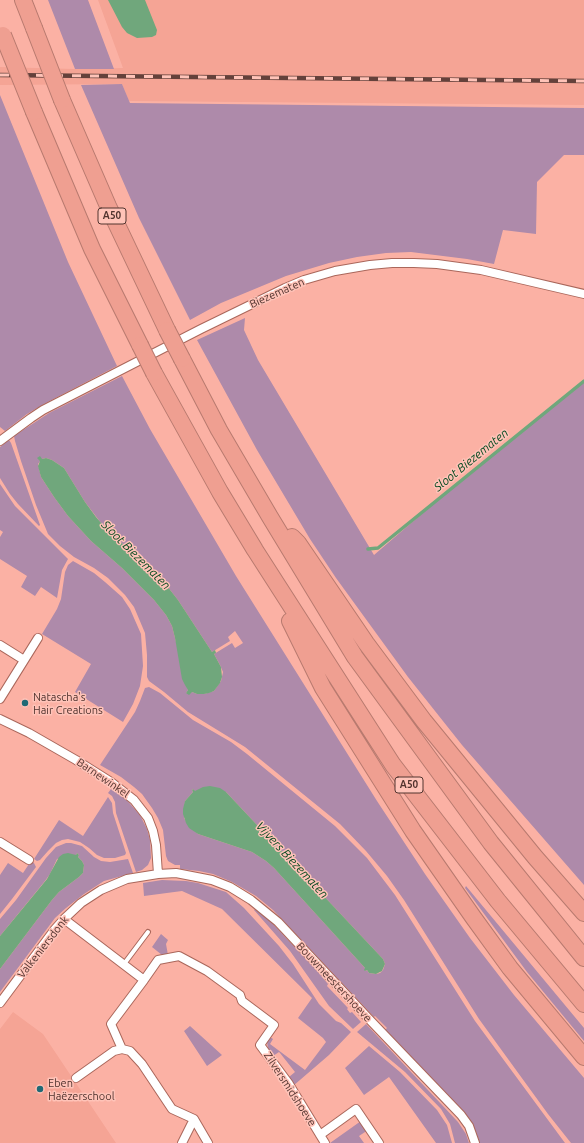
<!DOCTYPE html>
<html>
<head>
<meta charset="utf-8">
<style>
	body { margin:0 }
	canvas { display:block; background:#fbb1a4 }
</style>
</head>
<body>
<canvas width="584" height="1143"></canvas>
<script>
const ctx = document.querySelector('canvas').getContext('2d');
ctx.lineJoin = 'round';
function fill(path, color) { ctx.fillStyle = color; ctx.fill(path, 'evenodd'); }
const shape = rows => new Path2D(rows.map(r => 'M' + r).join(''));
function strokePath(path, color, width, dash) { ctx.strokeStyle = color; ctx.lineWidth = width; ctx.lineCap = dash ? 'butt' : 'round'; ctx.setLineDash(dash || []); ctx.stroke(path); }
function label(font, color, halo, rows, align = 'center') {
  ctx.font = font + ' Ubuntu,sans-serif'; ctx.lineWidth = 3; ctx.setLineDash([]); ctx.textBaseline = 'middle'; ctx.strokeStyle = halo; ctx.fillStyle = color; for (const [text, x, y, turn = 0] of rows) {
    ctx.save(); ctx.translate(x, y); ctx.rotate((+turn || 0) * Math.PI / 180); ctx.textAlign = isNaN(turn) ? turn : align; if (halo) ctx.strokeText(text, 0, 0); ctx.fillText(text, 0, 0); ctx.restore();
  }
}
const built = shape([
	[98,0,584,0,584,105,129,101,122,84,0,85,0,67,75,69,123,68],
	[13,1012,43,1034,116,1143,0,1143,0,1029]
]);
const green = shape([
	[48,0,88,0,114,69,75,69],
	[122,84,130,103,584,108,584,155,564,155,537,182,536,234,503,230,494,264,467,259,411,252,386,253,357,257,329,263,286,276,221,303,190,320,139,218,81,85],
	[0,95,68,262,117,366,44,404,27,414,5,431,0,427],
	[245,318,244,330,258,360,374,555,480,464,584,381,584,885,462,745,408,677,336,578,310,539,257,450,197,340],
	[122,376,150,429,236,576,377,801,425,874,470,938,514,995,584,1078,584,1143,571,1143,548,1114,479,1019,404,900,387,876,366,851,340,824,245,747,188,712,164,692,149,681,147,677,147,655,145,633,134,607,125,595,108,578,94,568,74,557,60,546,48,534,36,505,21,461,15,441,14,436,49,413],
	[46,458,52,460,64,468,85,502,101,523,108,531,160,577,178,600,212,652,230,641,228,637,235,631,243,643,235,648,232,643,214,654,220,665,223,672,221,681,214,691,204,694,197,694,192,692,186,693,188,690,172,626,166,615,154,600,122,568,91,541,68,516,54,497,41,477,38,464,42,459],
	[9,440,11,443,40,525,39,526,18,504,10,494,0,478,0,447],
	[0,484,15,506,68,559,62,570,57,598,41,587,35,596,21,587,27,576,0,559,0,537,3,532,0,530],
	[73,561,94,573,105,582,122,597,130,609,141,634,143,666,140,686,133,704,123,722,75,692,91,664,42,634,57,609,61,599,65,572,68,565],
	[149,687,160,693,193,720,231,742,247,754,335,826,367,858,395,895,475,1021,565,1143,479,1143,476,1132,467,1118,385,1030,387,1028,375,1016,374,1017,273,910,256,896,232,882,213,874,199,871,180,869,180,865,175,865,168,861,166,856,163,830,158,818,152,808,142,794,134,787,121,777,100,765,135,712,140,701,145,688],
	[193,789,194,791,226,792,383,959,385,964,383,970,380,973,376,974,369,973,367,970,365,971,365,968,274,868,266,861,252,852,198,834,188,825,184,818,185,801,193,792,192,790],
	[111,789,125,798,132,806,140,815,147,829,150,840,151,858,148,865,142,870,136,872,116,813,115,802,112,796,108,793],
	[108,797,112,803,113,813,126,853,125,855,115,858,104,858,97,855,89,848,80,842,68,839,62,840,56,843,48,851,40,860,37,861,34,859,59,820,83,836],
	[66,843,71,843,82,846,94,857,101,861,110,862,128,859,133,873,104,881,84,894,66,908,55,918,0,992,0,969,52,900,59,892,79,877,83,873,84,865,82,861,78,857,79,855,77,853,76,855,57,859,50,874,45,881,0,936,0,919,16,900,46,858,56,847],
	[31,861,34,863,36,867,12,899,0,914,0,875,8,863,23,873],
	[162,880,186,881,198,883,226,892,244,908,279,946,293,964,319,1004,336,1021,341,1023,351,1032,329,1055,293,1086,289,1077,295,1072,280,1053,279,1052,273,1056,268,1048,267,1042,270,1037,273,1039,270,1044,305,1070,326,1042,323,1038,298,1018,312,998,222,909,182,891,144,896,143,883],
	[466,886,584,1028,584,1041,527,972,465,888],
	[255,909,273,924,317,971,328,984,327,986,348,1008,347,1009,350,1013,352,1012,361,1022,353,1029,329,1006,290,951,254,910],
	[161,934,168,940,166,944,168,955,162,955,152,947],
	[366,1024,458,1122,466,1134,469,1143,455,1143,450,1124,441,1109,405,1072,357,1032],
	[190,1026,222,1055,207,1066,184,1031],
	[369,1046,400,1072,437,1110,447,1125,452,1143,436,1143,389,1077,364,1095,345,1068],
	[361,1121,368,1130,359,1136,364,1143,330,1143]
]);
const water = shape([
	[108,0,145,0,157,30,156,35,152,37,137,38,127,33,122,27],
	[40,456,42,459,46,458,52,460,64,468,85,502,96,517,108,531,160,577,178,600,212,652,215,650,216,653,214,654,221,667,222,677,220,683,214,691,209,693,204,694,197,694,192,692,189,695,186,693,188,690,185,685,182,679,175,638,172,626,166,615,154,600,122,568,91,541,68,516,54,497,41,477,38,466,40,461,37,458],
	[210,786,220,788,226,792,383,959,385,964,382,971,376,974,369,973,367,970,365,971,364,970,365,968,274,868,266,861,252,852,198,834,189,828,186,823,183,814,183,809,185,801,193,792,192,790,193,789,195,791,203,787],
	[68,853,76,855,77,853,79,855,78,857,82,861,84,865,83,873,79,877,59,892,52,900,0,969,0,936,47,879,59,857,63,854]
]);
const stream = shape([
	[368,549,378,548,584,381]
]);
const lane = shape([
	[124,964,148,932]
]);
const street = shape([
	[0,441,31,418,43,410,201,329,285,288,304,280,335,271,370,265,392,263,414,263,437,264,481,270,584,294],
	[0,645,24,660],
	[0,699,38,638],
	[0,719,29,733,76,760,111,782,134,800,148,818,153,831,156,845,158,874],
	[0,842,29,860],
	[64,919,144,980,158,960,179,956,207,971,240,995,242,1001,274,1025,260,1045,289,1084,325,1143],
	[144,980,111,1024,122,1049,130,1051,142,1064,172,1109,194,1119,208,1143],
	[0,1003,55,929,64,919,81,903,101,890,127,879,158,874,176,873,212,880,230,887,251,900,278,922,368,1018,461,1115,469,1126,475,1143],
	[76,1078,114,1051,122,1049],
	[320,1135,356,1109,379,1143],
	[182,1143,194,1119]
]);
const highway = shape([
	[23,0,34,28],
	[62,100,108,206,167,330],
	[34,112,92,249,140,345],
	[182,359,219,430,270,517,355,657,491,843,584,958],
	[154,373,220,492,255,550,393,765,498,901,584,1004],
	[292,537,298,543,366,643,424,721,535,857,584,913],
	[290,621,323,688,413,831,473,917,510,968,584,1057]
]);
const rail = shape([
	[0,75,584,81]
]);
const highwayBridge = shape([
	[34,28,62,100],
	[3,35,34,112],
	[167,330,182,359],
	[140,345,154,373]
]);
const markers = [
	[25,703,4,"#206975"],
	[40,1089,4,"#206975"]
];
const shields = [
	[112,216,28],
	[409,785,28]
];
const shieldNames = [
	["A50",112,216],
	["A50",409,785]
];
const streetNames = [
	["Biezematen",277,293,-24],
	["Barnewinkel",103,778,34],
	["Valkeniersdonk",43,947,-52],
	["Bouwmeestershoeve",334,982,47],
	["Zilversmidshoeve",290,1089,57]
];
const poiNames = [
	["Natascha's",33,697],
	["Hair Creations",33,710],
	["Eben",48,1083],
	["Haëzerschool",48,1096]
];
const waterNames = [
	["Sloot Biezematen",471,460,-39],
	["Sloot Biezematen",136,555,45],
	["Vijvers Biezematen",292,860,47]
];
fill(built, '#f5a495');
fill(green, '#ae8aaa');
fill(water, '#70a77c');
strokePath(stream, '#70a77c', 3.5);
strokePath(lane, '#aa675b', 6);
strokePath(street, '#aa675b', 10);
strokePath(highway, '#b87a6f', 18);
strokePath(lane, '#fff', 4);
strokePath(street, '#fff', 8);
strokePath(highway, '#ef9f91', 16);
strokePath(rail, '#64413b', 4.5);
strokePath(rail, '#ffc3b8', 3, [9]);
strokePath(highwayBridge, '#b87a6f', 18, []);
strokePath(highwayBridge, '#ef9f91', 16);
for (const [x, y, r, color] of markers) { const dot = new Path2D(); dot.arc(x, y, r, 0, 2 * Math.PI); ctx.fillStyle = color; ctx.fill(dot); strokePath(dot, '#ffc3b8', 1.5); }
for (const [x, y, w] of shields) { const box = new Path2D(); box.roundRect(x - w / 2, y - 8, w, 16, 3); ctx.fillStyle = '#ffc3b8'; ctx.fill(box); strokePath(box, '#52342f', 1); }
label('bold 10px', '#52342f', null, shieldNames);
label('11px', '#52342f', '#ffc3b8', streetNames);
label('11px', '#52342f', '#ffc3b8', poiNames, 'left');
label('italic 12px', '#084a21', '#ffc3b8', waterNames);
</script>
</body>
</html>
